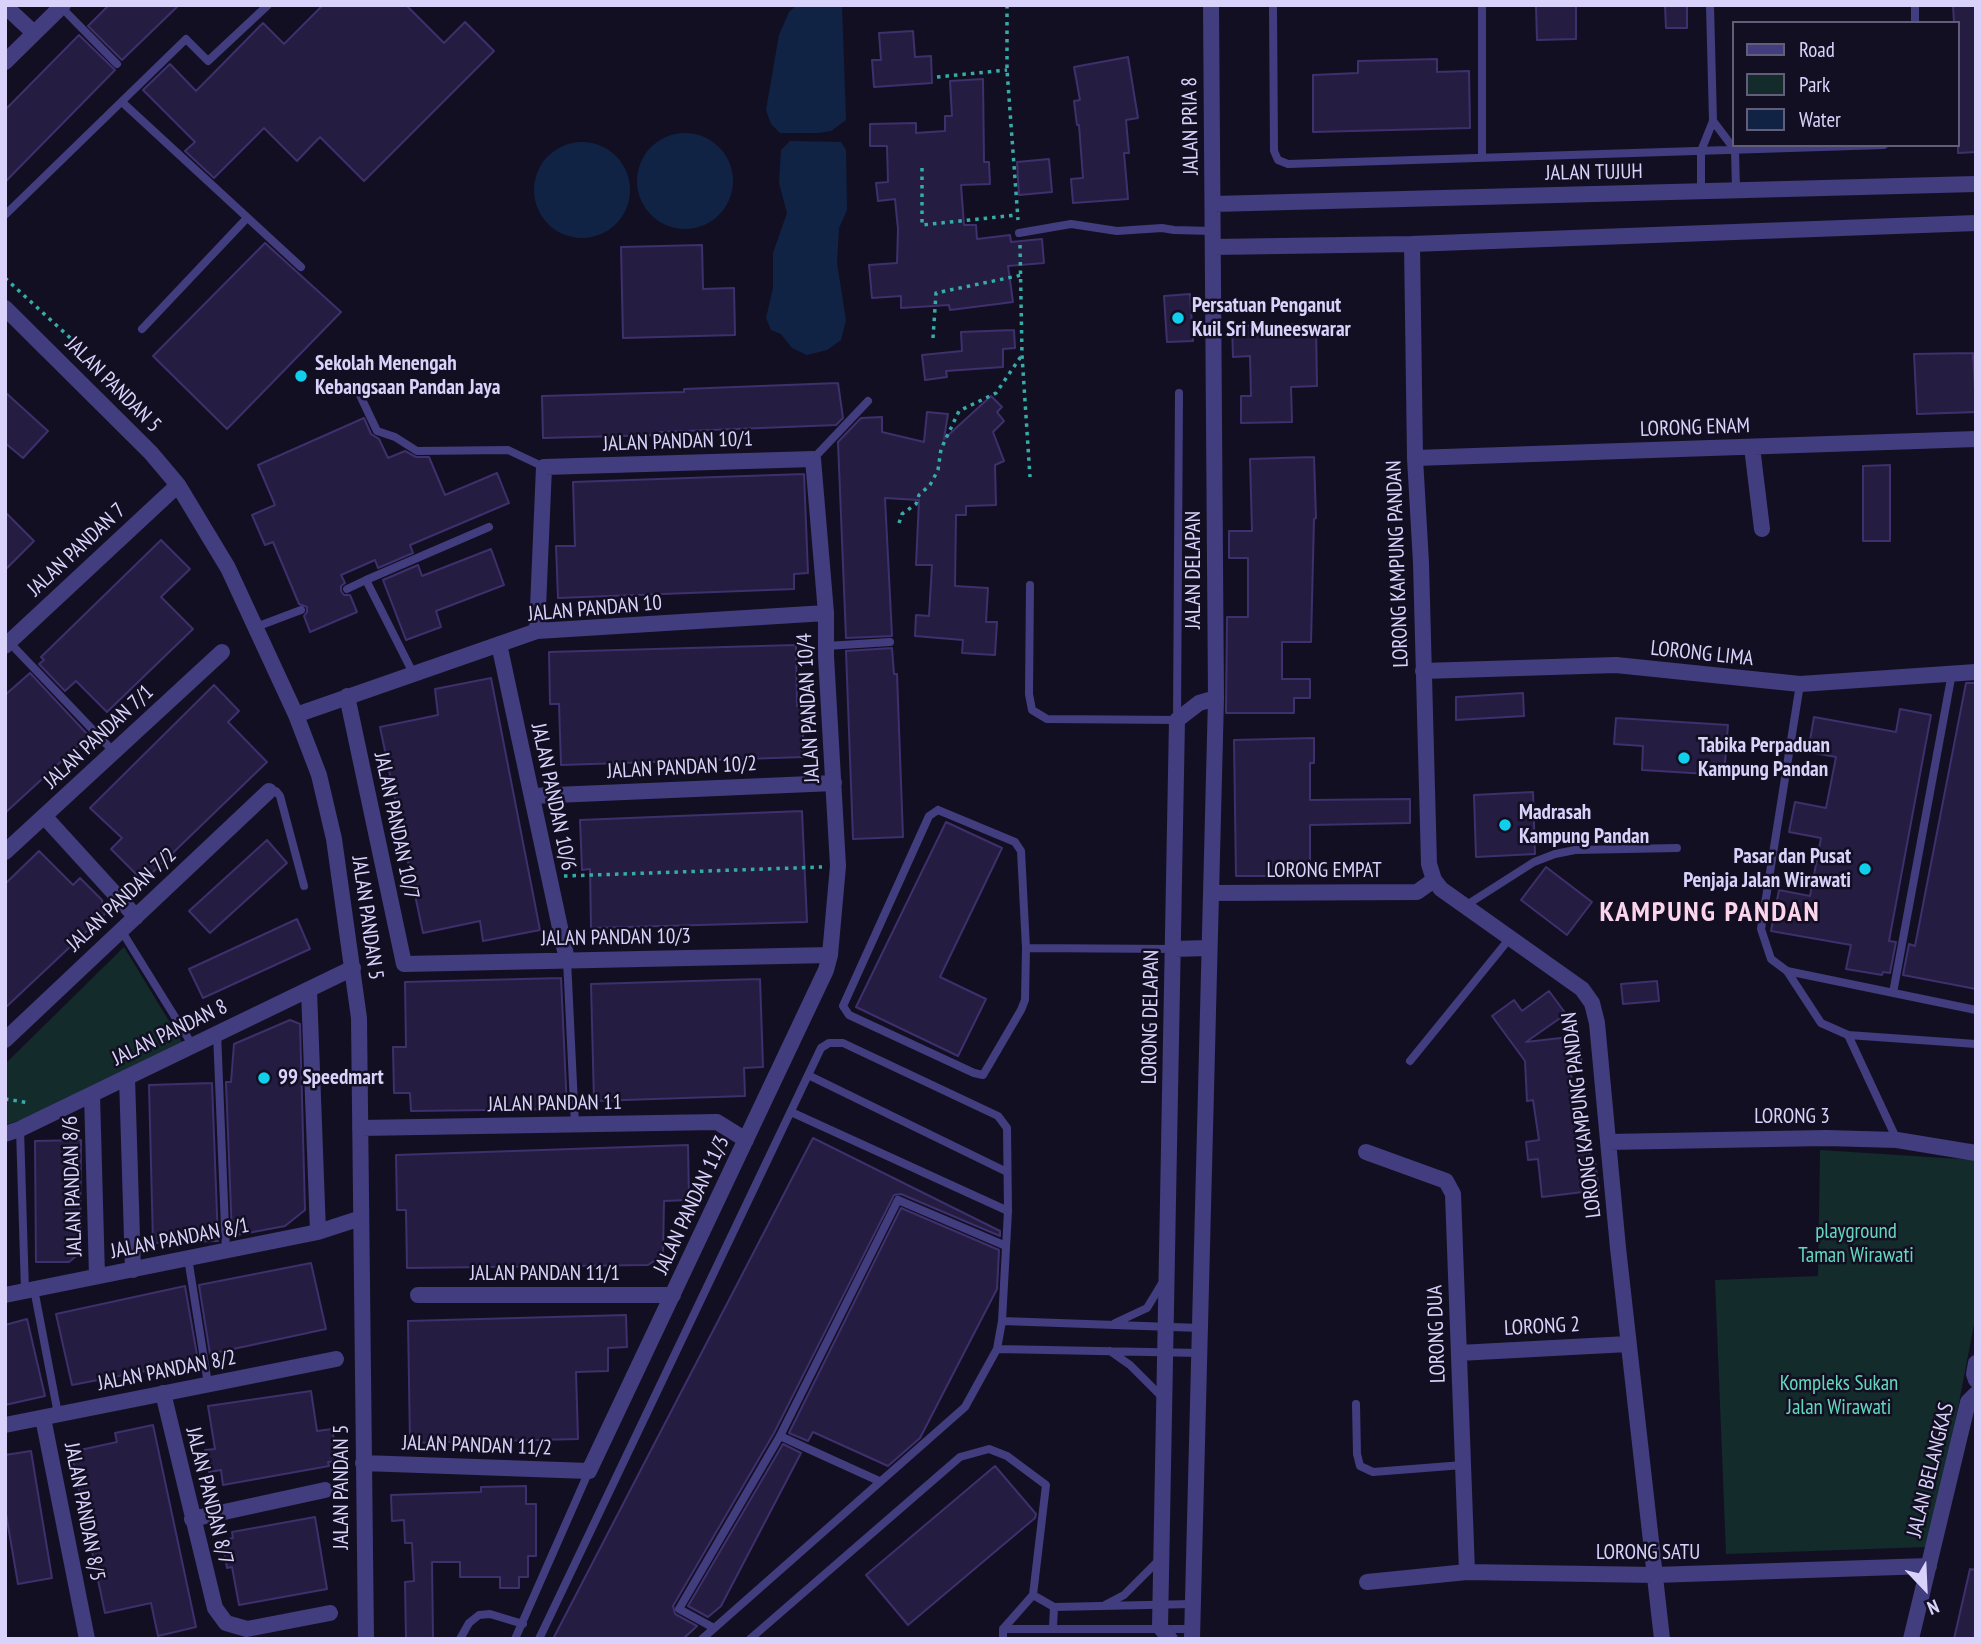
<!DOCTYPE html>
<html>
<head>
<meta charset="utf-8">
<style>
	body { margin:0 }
	#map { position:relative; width:1981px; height:1644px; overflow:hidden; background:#130f22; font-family:"PT Sans Narrow",sans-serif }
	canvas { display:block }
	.frame { position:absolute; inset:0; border:7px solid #d9d3fc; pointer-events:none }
	.legend { position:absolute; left:1732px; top:21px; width:228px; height:126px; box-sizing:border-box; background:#130f22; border:2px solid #625d79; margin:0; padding:9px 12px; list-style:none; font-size:21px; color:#d9d3fc }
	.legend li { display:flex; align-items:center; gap:14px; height:35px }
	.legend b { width:35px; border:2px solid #625d79 }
	.north { position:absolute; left:1890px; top:1553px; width:70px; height:70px; -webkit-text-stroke:5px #130f22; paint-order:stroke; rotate:157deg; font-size:19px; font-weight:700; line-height:28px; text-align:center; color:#d9d3fc }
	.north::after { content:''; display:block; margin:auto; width:24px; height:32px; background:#d9d3fc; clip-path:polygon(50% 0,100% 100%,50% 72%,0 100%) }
</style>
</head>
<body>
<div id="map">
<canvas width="1981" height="1644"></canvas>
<div class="frame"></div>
<ul class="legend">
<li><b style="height:9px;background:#423d7e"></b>Road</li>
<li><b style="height:19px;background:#132b2b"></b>Park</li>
<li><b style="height:19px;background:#112344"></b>Water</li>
</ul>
<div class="north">N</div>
</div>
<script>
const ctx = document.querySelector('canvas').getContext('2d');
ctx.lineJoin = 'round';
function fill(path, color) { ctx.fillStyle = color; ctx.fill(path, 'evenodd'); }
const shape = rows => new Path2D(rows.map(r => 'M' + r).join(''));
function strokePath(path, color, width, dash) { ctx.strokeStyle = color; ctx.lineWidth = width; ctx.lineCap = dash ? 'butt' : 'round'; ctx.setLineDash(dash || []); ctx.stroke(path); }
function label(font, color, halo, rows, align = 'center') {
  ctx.font = font + ' "PT Sans Narrow",sans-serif'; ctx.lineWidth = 5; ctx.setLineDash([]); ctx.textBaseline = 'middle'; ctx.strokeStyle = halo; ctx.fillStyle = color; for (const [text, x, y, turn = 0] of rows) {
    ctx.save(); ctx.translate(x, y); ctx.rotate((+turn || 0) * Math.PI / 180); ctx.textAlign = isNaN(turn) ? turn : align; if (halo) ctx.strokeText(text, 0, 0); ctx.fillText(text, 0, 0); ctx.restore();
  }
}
const green = shape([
	[124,947,183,1044,24,1119,5,1125,5,1064],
	[1820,1150,1976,1160,1976,1314,1958,1408,1927,1547,1726,1554,1715,1280,1818,1276]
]);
const water = shape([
	[797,5,842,5,846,120,831,131,818,133,780,133,771,124,766,110,779,35,789,12],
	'637 181a48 48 0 1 1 96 0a48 48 0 1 1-96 0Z',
	[790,141,841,142,846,150,847,210,839,228,837,263,846,320,841,340,827,350,807,355,792,348,781,334,771,330,766,318,773,288,773,253,787,213,779,183,781,150],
	'534 190a48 48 0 1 1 96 0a48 48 0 1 1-96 0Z'
]);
const building = shape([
	[109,5,179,5,122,60,88,26,109,5],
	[323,5,406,5,444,43,465,22,494,51,364,181,320,137,297,161,264,128,214,178,185,151,195,142,143,90,170,64,196,91,263,23,284,44,323,5],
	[1536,5,1576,5,1576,39,1537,40,1536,5],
	[1665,5,1687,5,1687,28,1666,28,1665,5],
	[1953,5,1976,5,1976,152,1958,153,1958,23,1954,23,1953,5],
	[913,31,915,57,931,56,932,83,874,87,872,60,881,60,879,33,913,31],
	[79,35,115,70,5,182,5,110,79,35],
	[1128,57,1138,118,1126,120,1129,153,1124,153,1128,199,1073,203,1071,179,1083,178,1079,125,1077,125,1074,101,1080,100,1074,67,1128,57],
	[1437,59,1437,72,1469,71,1470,128,1313,132,1313,75,1358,73,1358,61,1437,59],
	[983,79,984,162,989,162,990,184,961,185,964,225,976,225,977,239,1010,235,1011,242,1042,239,1044,263,1008,266,1013,302,950,310,949,305,901,308,901,296,872,298,869,265,897,263,898,229,895,199,878,201,876,183,888,182,887,146,870,146,870,124,916,123,916,133,945,131,945,116,952,116,950,81,983,79],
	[1049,159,1052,192,1019,195,1017,162,1049,159],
	[265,243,341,312,227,429,153,356,265,243],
	[702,245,703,289,734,288,735,335,623,338,621,247,702,245],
	[1190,294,1193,341,1167,342,1164,296,1190,294],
	[1316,324,1317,386,1291,387,1292,422,1241,423,1241,396,1251,396,1250,356,1233,357,1232,326,1316,324],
	[1014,330,1015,348,1003,349,1003,367,946,371,947,377,925,380,922,355,962,351,961,332,1014,330],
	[1973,353,1976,412,1917,414,1914,354,1973,353],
	[838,383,843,418,836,425,660,432,660,435,543,438,542,396,684,392,684,389,838,383],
	[5,392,48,431,23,458,5,443,5,392],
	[991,396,1002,407,997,412,1004,421,993,432,1004,461,995,465,996,505,966,506,966,515,956,515,955,586,988,588,986,622,997,622,995,655,962,653,963,640,915,636,916,615,929,616,932,565,916,565,919,500,885,498,892,636,846,638,838,442,861,418,882,417,882,432,924,442,927,412,948,414,944,439,991,396],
	[364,418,371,434,379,439,388,458,405,451,416,457,429,457,445,495,497,473,509,503,410,545,413,553,378,568,375,560,341,575,345,583,341,586,341,591,344,595,350,595,357,612,310,632,304,616,307,612,307,607,299,604,273,542,265,545,252,515,275,505,258,465,364,418],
	[1314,457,1316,518,1314,519,1311,642,1282,642,1282,679,1310,679,1310,698,1294,698,1294,713,1226,713,1227,617,1248,617,1248,558,1229,558,1229,531,1252,531,1250,459,1314,457],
	[1890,465,1890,541,1863,541,1863,466,1890,465],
	[804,474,808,573,794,574,794,589,558,598,556,546,575,546,573,482,804,474],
	[5,512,34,541,5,570,5,512],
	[161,540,190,569,161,597,193,629,107,712,76,681,65,691,39,664,44,660,41,657,161,540],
	[491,549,504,585,436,611,441,627,406,640,383,580,418,565,422,576,491,549],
	[796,645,797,706,802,706,804,757,561,765,559,704,550,704,549,652,796,645],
	[892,648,894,674,897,674,903,837,853,839,846,651,892,648],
	[30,673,89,736,5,813,5,695,30,673],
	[491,678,540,930,483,941,480,921,423,933,380,727,438,715,435,689,491,678],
	[1966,683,1976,683,1976,989,1903,975,1909,944,1915,946,1966,683],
	[214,685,239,711,228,722,267,762,151,874,137,875,111,849,122,838,90,808,214,685],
	[1523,693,1524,716,1456,720,1456,697,1523,693],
	[1900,709,1931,715,1889,941,1896,942,1890,973,1883,972,1882,975,1846,969,1851,945,1771,931,1779,890,1810,896,1821,838,1789,832,1795,802,1826,808,1836,757,1808,752,1814,717,1896,732,1900,709],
	[1616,718,1728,725,1724,775,1642,770,1643,746,1614,744,1616,718],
	[1314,738,1314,763,1310,763,1310,800,1410,799,1410,823,1310,825,1310,876,1236,876,1234,740,1314,738],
	[1533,792,1535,854,1476,857,1474,795,1533,792],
	[802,811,807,922,591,928,590,869,582,870,580,820,802,811],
	[946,822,1002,848,940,977,986,999,958,1056,856,1007,946,822],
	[267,840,287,863,210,933,189,911,267,840],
	[39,851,73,885,80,878,102,900,105,914,5,1008,5,884,39,851],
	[1546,867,1592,902,1567,935,1521,900,1546,867],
	[297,919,310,949,203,998,189,969,297,919],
	[561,978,567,1109,411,1111,410,1093,394,1093,393,1047,406,1047,405,982,561,978],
	[760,979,763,1067,744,1068,745,1096,594,1101,591,984,760,979],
	[1657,981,1659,1001,1623,1004,1621,984,1657,981],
	[1549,991,1566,1014,1526,1042,1578,1036,1582,1064,1570,1065,1575,1108,1582,1107,1591,1162,1595,1162,1599,1190,1542,1197,1538,1159,1528,1160,1526,1142,1539,1140,1533,1100,1527,1101,1525,1061,1492,1016,1514,1000,1522,1011,1549,991],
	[290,1020,300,1024,305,1210,285,1226,232,1236,226,1082,231,1082,234,1044,290,1020],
	[212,1083,218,1241,153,1243,149,1085,212,1083],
	[813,1138,1000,1231,1000,1236,901,1194,894,1195,774,1433,673,1606,675,1614,697,1626,683,1639,553,1639,813,1138],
	[81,1140,80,1253,69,1262,36,1262,35,1141,81,1140],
	[688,1145,689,1200,664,1201,663,1255,648,1265,407,1268,406,1210,397,1210,396,1155,688,1145],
	[901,1208,999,1250,997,1289,920,1438,888,1466,813,1432,808,1441,789,1433,901,1208],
	[311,1263,326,1329,210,1354,199,1285,311,1263],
	[185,1286,198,1361,72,1385,56,1314,185,1286],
	[626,1315,627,1347,608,1348,608,1371,576,1372,578,1439,410,1443,408,1321,626,1315],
	[27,1319,45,1396,5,1405,5,1325,27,1319],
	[311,1391,317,1431,332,1429,338,1461,328,1462,329,1466,223,1485,221,1470,209,1472,205,1450,215,1449,208,1406,311,1391],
	[153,1425,196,1627,158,1636,151,1603,105,1613,71,1452,117,1442,115,1433,153,1425],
	[783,1444,801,1453,721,1606,708,1617,688,1606,783,1444],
	[31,1451,52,1578,18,1584,5,1508,5,1455,31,1451],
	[995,1466,1036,1514,1035,1518,908,1625,866,1575,995,1466],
	[526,1486,526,1504,536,1504,536,1556,528,1556,528,1577,519,1577,519,1588,500,1588,500,1577,460,1577,460,1562,432,1562,433,1639,406,1639,405,1582,414,1581,412,1543,405,1543,404,1520,392,1521,391,1495,481,1492,481,1487,526,1486],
	[315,1517,327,1589,239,1605,232,1567,227,1568,222,1540,233,1538,232,1532,315,1517],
	[1970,1569,1976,1570,1976,1639,1954,1639,1970,1569]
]);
const path = shape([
	[1007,5,1007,70,1018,220],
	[937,77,1007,70],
	[922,168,922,225,1017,215],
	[1020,245,1022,355,1030,477],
	[5,278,79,346],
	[933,338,936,293,1022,275],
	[899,523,902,514,916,504,919,495,930,485,938,470,941,449,959,411,996,393,1022,355],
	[564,876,822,867],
	[5,1099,30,1103]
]);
const lane = shape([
	[1273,5,1274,151,1278,160,1288,164,1884,145],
	[1482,5,1482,156],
	[1915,5,1915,23],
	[61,7,117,64],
	[122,102,301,267],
	[1713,121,1735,150,1736,190],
	[1701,191,1701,151,1713,121,1710,5],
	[5,215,186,39,208,61,268,5],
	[1019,233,1071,224,1117,231,1162,228,1174,230,1213,231],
	[142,329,247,218],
	[358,391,377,431,395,437,417,451,508,450,544,467],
	[813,459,868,401],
	[366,580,489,527],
	[1030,585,1029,694,1032,710,1047,719,1177,720,1179,393],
	[347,589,366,580,413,673],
	[256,627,301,610],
	[9,642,114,752],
	[826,646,890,642],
	[1800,684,1761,929,1771,959,1787,971,1976,1010],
	[269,791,276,791,280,796,304,886],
	[938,810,1015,842,1021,851,1026,948,1025,1000,1021,1010,983,1075,974,1073,849,1015,843,1006,929,816,938,810],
	[1465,906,1534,862,1555,854,1575,850,1677,848],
	[121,930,193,1046],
	[1026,948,1173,949],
	[567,960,575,1125],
	[1787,971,1821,1023,1848,1035,1976,1044],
	[1893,993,1952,673],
	[217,1033,226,1251],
	[1848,1035,1897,1140],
	[1410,1061,1510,938],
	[808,1075,1007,1172],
	[791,1112,1008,1211],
	[20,1129,25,1291],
	[188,1258,208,1384],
	[34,1289,58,1414],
	[1002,1321,1200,1328],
	[1115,1323,1147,1308,1164,1280],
	[997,1349,1199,1353],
	[1110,1351,1130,1365,1162,1397],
	[1356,1404,1357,1454,1360,1466,1373,1472,1463,1465],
	[780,1436,879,1481],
	[1105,1605,1124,1595,1159,1560],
	[1053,1627,1054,1607],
	[714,1628,679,1609,780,1436,898,1200,1006,1246],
	[1003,1629,1192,1629],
	[460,1639,469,1623,479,1615,490,1614,523,1624],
	[515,1639,589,1471],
	[539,1639,821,1048,829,1043,843,1043,998,1116,1007,1128,1008,1211,1002,1321,997,1349,965,1407,702,1639],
	[750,1639,960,1457,989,1449,1007,1456,1046,1485,1033,1595],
	[1003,1639,1003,1629,1033,1595,1054,1607,1193,1604]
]);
const street = shape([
	[5,6,34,33],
	[5,62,63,5],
	[1213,204,1976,184],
	[1412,244,1415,458,1421,563,1429,864,1434,880,1441,889,1582,989,1592,1003,1597,1023,1618,1248,1662,1639],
	[1213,247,1412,244,1976,223],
	[5,308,151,453,178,485,228,568,296,715,319,775,334,839,359,1018,366,1639],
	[1752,447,1762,529],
	[1415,458,1976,439],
	[499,644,567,960],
	[5,646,178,485],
	[1423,671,1616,665,1800,684,1976,672],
	[347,696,404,964,830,955],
	[296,715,537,631,826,613],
	[532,796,834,783],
	[44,816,136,917],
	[5,852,222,652],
	[1211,893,1417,892,1434,880],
	[1173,949,1209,948],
	[309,990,318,1232],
	[5,1040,269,791],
	[127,1077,133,1270],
	[92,1094,97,1276],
	[360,1128,717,1122,746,1140],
	[5,1134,20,1129,353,968],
	[1608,1142,1826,1138,1897,1140,1976,1153],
	[1366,1152,1446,1181,1453,1194,1467,1572],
	[5,1295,318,1232,361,1218],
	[418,1295,673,1295],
	[1459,1353,1628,1344],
	[1976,1363,1974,1374,1976,1380],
	[163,1393,215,1608,226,1623,247,1629,330,1613],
	[43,1418,87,1639],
	[5,1425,336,1359],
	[363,1463,589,1471,826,970,830,955,838,866,826,656,826,613,813,459,544,467,537,631],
	[192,1519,325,1490],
	[1367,1582,1467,1572,1654,1575,1929,1566],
	[1170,1639,1160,1627,1177,720,1199,703,1216,698],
	[1192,1639,1216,698,1211,5],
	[1911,1639,1968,1402,1976,1394]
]);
const markers = [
	[1178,318,7,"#0fcfec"],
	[301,376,7,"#0fcfec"],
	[1684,758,7,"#0fcfec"],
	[1505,825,7,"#0fcfec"],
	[1865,869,7,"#0fcfec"],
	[264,1078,7,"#0fcfec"]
];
const streetNames = [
	["JALAN PRIA 8",1191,126,-91],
	["JALAN TUJUH",1594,173,-1],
	["JALAN PANDAN 5",113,385,45],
	["LORONG ENAM",1695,428,-2],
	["JALAN PANDAN 10/1",678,442,-2],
	["JALAN PANDAN 7",77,550,-43],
	["LORONG KAMPUNG PANDAN",1398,564,-92],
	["JALAN DELAPAN",1194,570,-90],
	["JALAN PANDAN 10",595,609,-5],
	["LORONG LIMA",1702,654,6],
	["JALAN PANDAN 10/4",809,708,-93],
	["JALAN PANDAN 7/1",99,737,-43],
	["JALAN PANDAN 10/2",682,768,-3],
	["JALAN PANDAN 10/6",553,797,78],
	["JALAN PANDAN 10/7",396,826,78],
	["LORONG EMPAT",1324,871],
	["JALAN PANDAN 7/2",122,900,-43],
	["JALAN PANDAN 5",367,918,82],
	["JALAN PANDAN 10/3",616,938,-1],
	["LORONG DELAPAN",1151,1017,-89],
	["JALAN PANDAN 8",170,1033,-26],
	["JALAN PANDAN 11",555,1104,-1],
	["LORONG KAMPUNG PANDAN",1582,1115,-97],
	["LORONG 3",1792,1117],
	["JALAN PANDAN 8/6",73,1186,-92],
	["JALAN PANDAN 11/3",692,1205,-65],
	["JALAN PANDAN 8/1",180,1239,-11],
	["JALAN PANDAN 11/1",545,1274],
	["LORONG 2",1542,1327,-3],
	["LORONG DUA",1437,1334,-92],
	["JALAN PANDAN 8/2",167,1371,-11],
	["JALAN PANDAN 11/2",477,1446,2],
	["JALAN BELANGKAS",1931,1470,-76],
	["JALAN PANDAN 5",342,1487,-90],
	["JALAN PANDAN 8/7",209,1496,76],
	["JALAN PANDAN 8/5",84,1512,79],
	["LORONG SATU",1648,1553]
];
const poiNames = [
	["Persatuan Penganut",1192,306],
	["Kuil Sri Muneeswarar",1192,330],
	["Sekolah Menengah",315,364],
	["Kebangsaan Pandan Jaya",315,388],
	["Tabika Perpaduan",1698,746],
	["Kampung Pandan",1698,770],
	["Madrasah",1519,813],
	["Kampung Pandan",1519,837],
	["Pasar dan Pusat",1851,857,"right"],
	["Penjaja Jalan Wirawati",1851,881,"right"],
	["99 Speedmart",278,1078]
];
const parkNames = [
	["playground",1856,1232],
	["Taman Wirawati",1856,1256],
	["Kompleks Sukan",1839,1384],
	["Jalan Wirawati",1839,1408]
];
const districtNames = [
	["KAMPUNG PANDAN",1710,913]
];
fill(green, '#132b2b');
fill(water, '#112344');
fill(building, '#251c41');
strokePath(building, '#3e306c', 2);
strokePath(path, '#36aca9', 3.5, [3.5, 5]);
strokePath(lane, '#423d7e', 8);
strokePath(street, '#423d7e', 16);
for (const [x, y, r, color] of markers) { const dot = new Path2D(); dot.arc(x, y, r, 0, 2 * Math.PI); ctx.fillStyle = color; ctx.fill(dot); strokePath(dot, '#130f22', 2.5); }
label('21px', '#d9d3fc', '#130f22', streetNames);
label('bold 21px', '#d9d3fc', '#130f22', poiNames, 'left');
label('21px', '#64d7be', '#130f22', parkNames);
ctx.letterSpacing = '2px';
label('bold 28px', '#fcd5ed', '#130f22', districtNames);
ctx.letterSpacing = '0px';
</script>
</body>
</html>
